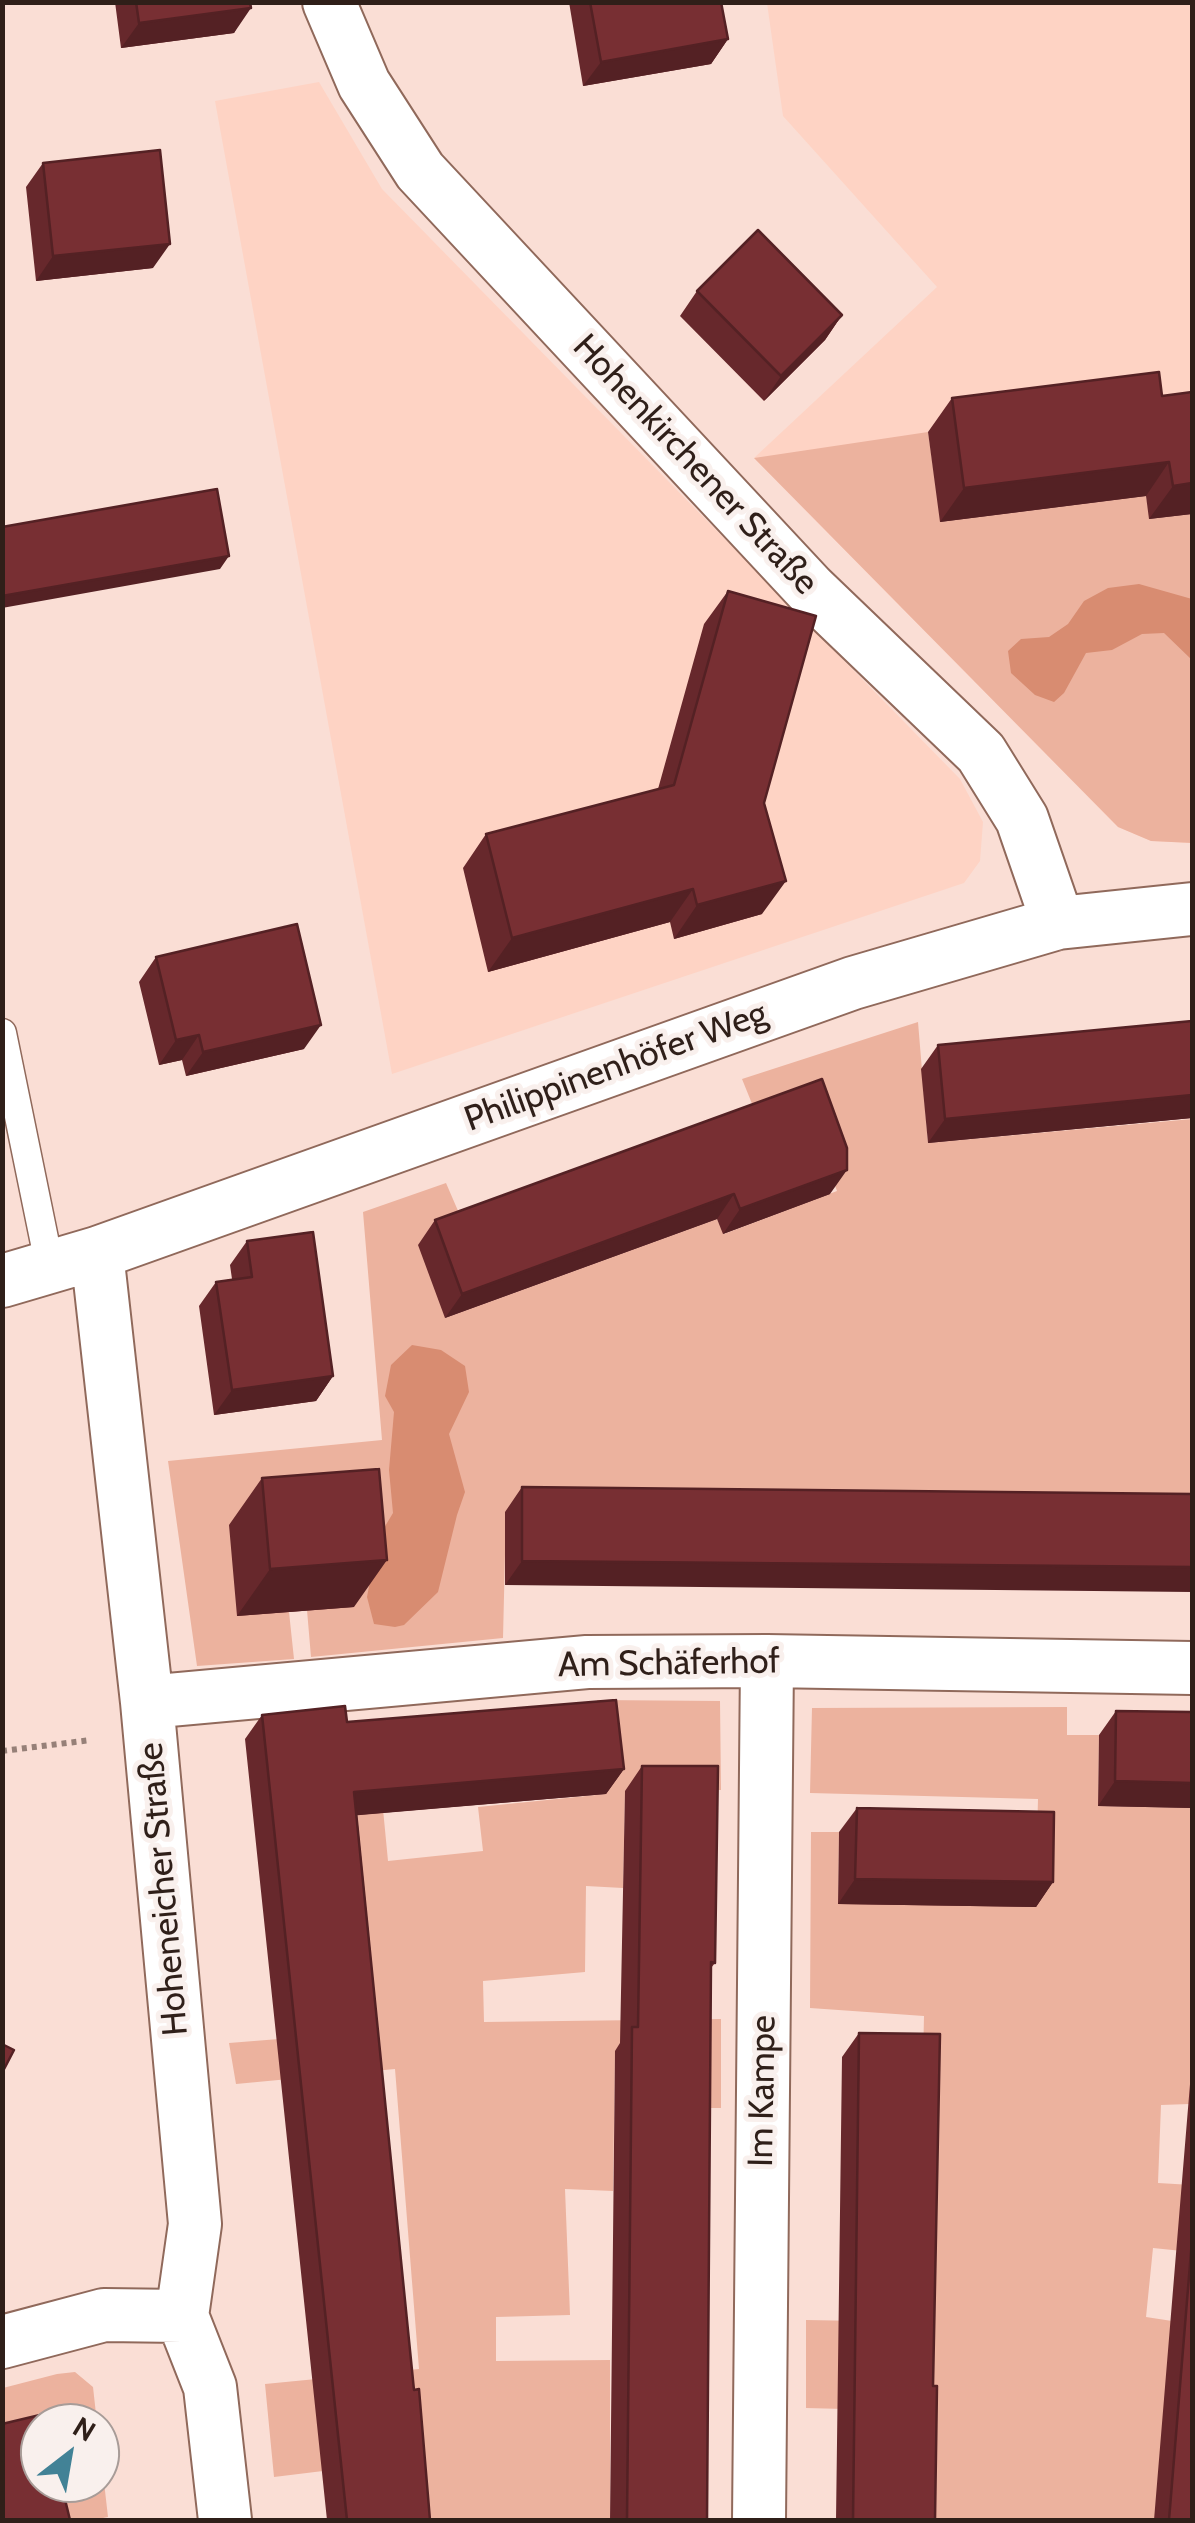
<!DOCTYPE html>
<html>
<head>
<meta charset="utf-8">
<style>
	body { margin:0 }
	#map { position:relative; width:1195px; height:2523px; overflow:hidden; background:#faded5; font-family:Cabin,sans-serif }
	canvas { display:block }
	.frame { position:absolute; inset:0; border:5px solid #2f1f19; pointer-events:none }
	.north { position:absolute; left:20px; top:2403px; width:100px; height:100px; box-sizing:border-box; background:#f9f0ed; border:2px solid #a89c98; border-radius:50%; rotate:31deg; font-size:28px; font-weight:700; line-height:40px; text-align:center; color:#2f1f19 }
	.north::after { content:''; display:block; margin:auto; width:35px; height:45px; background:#428296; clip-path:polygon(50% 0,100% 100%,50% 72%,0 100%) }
</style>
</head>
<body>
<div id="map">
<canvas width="1195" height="2523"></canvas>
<div class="frame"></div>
<div class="north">N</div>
</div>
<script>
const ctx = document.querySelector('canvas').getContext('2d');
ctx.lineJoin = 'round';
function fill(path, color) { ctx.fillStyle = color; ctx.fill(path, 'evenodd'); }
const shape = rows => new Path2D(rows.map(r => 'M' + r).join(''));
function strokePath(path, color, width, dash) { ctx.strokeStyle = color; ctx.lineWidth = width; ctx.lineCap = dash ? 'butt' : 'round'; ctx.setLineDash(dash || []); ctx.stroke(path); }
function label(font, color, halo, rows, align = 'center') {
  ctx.font = font + ' Cabin,sans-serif'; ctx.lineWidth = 10; ctx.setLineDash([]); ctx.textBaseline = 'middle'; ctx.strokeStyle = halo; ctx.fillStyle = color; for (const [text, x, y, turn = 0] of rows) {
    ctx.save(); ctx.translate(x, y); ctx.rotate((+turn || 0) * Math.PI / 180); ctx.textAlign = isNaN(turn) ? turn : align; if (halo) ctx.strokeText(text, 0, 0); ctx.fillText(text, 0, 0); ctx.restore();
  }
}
const built = shape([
	[767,3,1192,3,1192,843,1151,841,1118,827,754,458,937,287,783,116],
	[319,82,382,189,960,779,983,822,980,861,964,883,392,1074,215,101]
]);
const green = shape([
	[928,432,941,522,1146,496,1150,519,1192,514,1192,843,1151,841,1118,827,754,458],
	[918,1022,928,1143,1192,1119,1192,1519,506,1512,503,1638,311,1657,307,1610,289,1612,294,1659,197,1666,168,1461,382,1440,363,1212,446,1183,465,1227,445,1318,717,1219,724,1234,837,1191,805,1104,759,1121,742,1079],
	[597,1700,720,1701,721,1790,625,1791,623,1888,586,1886,585,1972,483,1981,484,2022,721,2019,721,2108,692,2108,615,2052,613,2191,565,2189,570,2315,496,2317,496,2361,610,2360,610,2520,412,2520,319,2422,323,2471,274,2477,265,2384,419,2369,395,2069,236,2084,229,2043,279,2039,328,1730,375,1726,388,1861,483,1851,478,1807,606,1794],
	[1067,1707,1067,1735,1099,1735,1098,1806,1192,1808,1192,2075,1189,2104,1161,2105,1158,2183,1192,2185,1192,2252,1153,2248,1146,2317,1172,2321,1192,2520,918,2520,920,2411,806,2408,806,2320,917,2322,924,2016,810,2008,811,1832,839,1832,838,1904,1037,1836,1038,1799,810,1793,812,1708],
	[75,2372,93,2387,97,2423,40,2423,40,2483,100,2483,100,2447,108,2517,93,2520,32,2520,3,2457,3,2388,57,2374]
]);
const forest = shape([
	[1139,584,1192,599,1192,660,1164,633,1142,634,1112,650,1086,653,1064,693,1054,702,1035,695,1011,673,1008,651,1021,639,1049,637,1068,624,1084,601,1108,588],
	[412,1345,441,1350,465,1366,469,1392,449,1434,465,1492,457,1515,438,1592,404,1625,395,1627,374,1624,367,1597,378,1538,393,1513,389,1470,394,1412,385,1396,391,1365]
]);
const path = shape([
	[2,1751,91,1740]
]);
const service = shape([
	[2,1033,50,1268]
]);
const minor = shape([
	[329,2,364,84,420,171,810,589,981,753,1022,819,1058,923],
	[97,1253,147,1702,195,2224,182,2316,210,2387,225,2520],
	[2,1281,97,1253,853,983,1058,923,1192,909],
	[147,1702,587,1662,767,1661,1192,1668],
	[2,2342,104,2315,182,2316],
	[759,2520,767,1661]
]);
const wall = shape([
	[115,2,250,2,234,33,121,48],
	[569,2,721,2,728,39,711,64,583,86],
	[43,163,153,268,36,281,26,187],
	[697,291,842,315,825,340,764,401,680,316],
	[1192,392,1192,514,1149,519,1146,496,940,522,928,432,952,398,1162,396],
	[728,591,764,803,762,914,674,939,670,922,488,972,463,868,486,834,658,789,704,624],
	[156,957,304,1049,186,1076,182,1060,159,1065,139,982],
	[1192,1021,1192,1118,928,1143,921,1069,938,1045],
	[822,1079,830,1194,723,1234,717,1219,445,1318,418,1245,435,1220],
	[247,1241,333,1376,316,1401,214,1415,199,1306,216,1282,232,1279,230,1265],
	[262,1478,354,1607,237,1616,229,1525],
	[522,1487,1192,1494,505,1585,505,1512],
	[1116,1711,1192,1712,1192,1808,1098,1806,1099,1735],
	[262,1715,347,1722,624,1769,606,1794,357,1815,414,2390,430,2520,327,2520,245,1739],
	[642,1766,715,1963,711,1968,707,2520,610,2520,615,2051,620,2043,625,1791],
	[857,1808,1053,1882,1036,1907,838,1904,839,1832],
	[859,2033,933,2386,935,2520,836,2520,842,2057],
	[1192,2060,1192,2520,1154,2520]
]);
const shadedWall = shape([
	[251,8,234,33,121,48,139,23],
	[728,39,711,64,583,86,601,62],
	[170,244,153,268,36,281,53,256],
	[842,315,825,340,764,401,781,376],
	[1169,462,1146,496,940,522,964,488],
	[1192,483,1192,514,1149,519,1173,486],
	[229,556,220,569,2,608,2,596],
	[786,881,762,914,674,939,697,905],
	[693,889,670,922,488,972,512,938],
	[321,1025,304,1049,186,1076,203,1052],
	[199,1035,182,1060,159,1065,176,1040],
	[1192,1095,1192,1118,928,1143,945,1119],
	[847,1170,830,1194,723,1234,740,1209],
	[734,1194,717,1219,445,1318,462,1294],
	[333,1376,316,1401,214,1415,232,1390],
	[387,1560,354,1607,237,1616,270,1569],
	[522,1561,1192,1567,1192,1592,505,1585],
	[624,1769,606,1794,337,1817,354,1792],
	[1115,1781,1192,1783,1192,1808,1098,1806],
	[855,1879,1053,1882,1036,1907,838,1904]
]);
const building = shape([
	[136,2,250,2,251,8,139,23,136,2],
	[590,2,721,2,728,39,601,62,590,2],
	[160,150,170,244,53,256,43,163,160,150],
	[758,230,842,315,781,376,697,291,758,230],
	[1159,372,1162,396,1192,392,1192,483,1173,486,1169,462,964,488,952,398,1159,372],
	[217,489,229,556,2,596,2,527,217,489],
	[728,591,816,616,764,803,786,881,697,905,693,889,512,938,486,834,674,785,728,591],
	[297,924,321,1025,203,1052,199,1035,176,1040,156,957,297,924],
	[1192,1021,1192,1095,945,1119,938,1045,1192,1021],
	[822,1079,847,1148,847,1170,740,1209,734,1194,462,1294,435,1220,822,1079],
	[313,1232,333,1376,232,1390,216,1282,252,1277,247,1241,313,1232],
	[379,1469,387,1560,270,1569,262,1478,379,1469],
	[522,1487,1192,1494,1192,1567,522,1561,522,1487],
	[616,1700,624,1769,354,1792,414,2390,419,2389,430,2520,347,2520,262,1715,345,1706,347,1722,616,1700],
	[1116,1711,1192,1712,1192,1783,1115,1781,1116,1711],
	[642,1766,718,1766,715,1963,711,1962,707,2520,627,2520,632,2027,638,2027,642,1766],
	[857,1808,1054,1812,1053,1882,855,1879,857,1808],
	[859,2033,940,2034,933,2386,937,2386,935,2520,853,2520,859,2033],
	[2,2044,14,2050,2,2073,2,2044],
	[1192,2240,1192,2520,1169,2520,1192,2240],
	[44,2414,46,2423,40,2423,40,2483,61,2483,70,2520,2,2520,2,2424,44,2414]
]);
const streetNames = [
	["Hohenkirchener Straße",695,465,47],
	["Philippinenhöfer Weg",616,1067,-20],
	["Am Schäferhof",669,1664,-1],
	["Hoheneicher Straße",164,1889,-95],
	["Im Kampe",763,2091,-89]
];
fill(built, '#fed3c4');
fill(green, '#ecb29e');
fill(forest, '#d88c71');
strokePath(service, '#90695b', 31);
strokePath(minor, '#90695b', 56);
strokePath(path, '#968078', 6, [5, 5]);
strokePath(service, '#fff', 28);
strokePath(minor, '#fff', 52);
fill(wall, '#67282c');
fill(shadedWall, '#542124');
fill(building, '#782f33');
strokePath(building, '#542124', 2.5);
label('35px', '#2f1f19', '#f9f0ed', streetNames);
</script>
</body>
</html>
